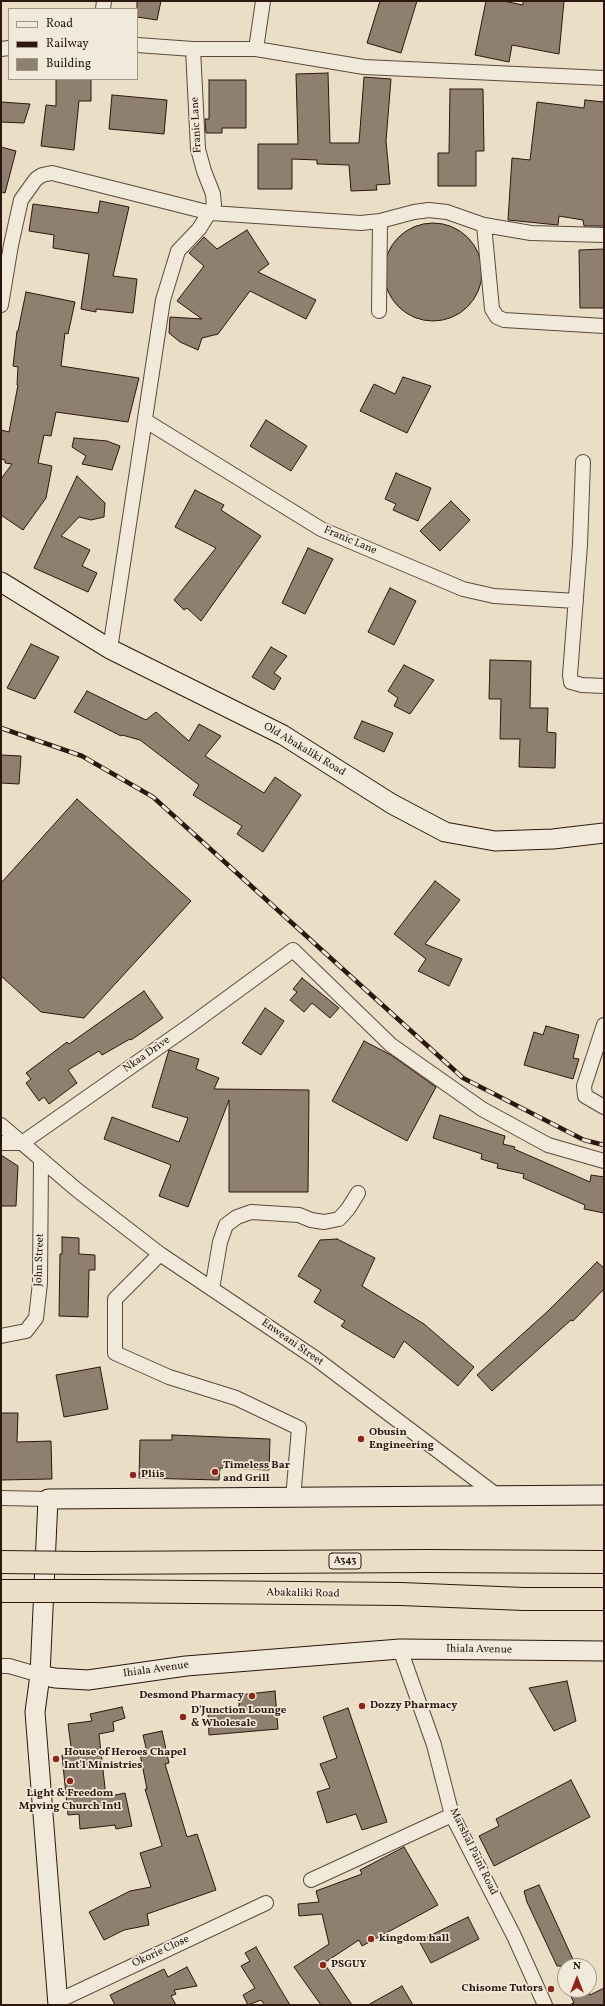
<!DOCTYPE html>
<html>
<head>
<meta charset="utf-8">
<style>
	body { margin:0 }
	#map { position:relative; width:605px; height:2006px; overflow:hidden; background:#eadfc6; font-family:Vollkorn,serif }
	canvas { display:block }
	.frame { position:absolute; inset:0; border:2px solid #2c160e; pointer-events:none }
	.legend { position:absolute; left:8px; top:8px; width:130px; height:72px; box-sizing:border-box; background:#f1eada; border:1px solid #a29588; margin:0; padding:5px 7px; list-style:none; font-size:12px; color:#2c160e }
	.legend li { display:flex; align-items:center; gap:8px; height:20px }
	.legend b { width:20px; border:1px solid #a29588 }
	.north { position:absolute; left:557px; top:1958px; width:40px; height:40px; box-sizing:border-box; background:#f1eada; border:1px solid #a29588; border-radius:50%; rotate:0deg; font-size:11px; font-weight:700; line-height:16px; text-align:center; color:#2c160e }
	.north::after { content:''; display:block; margin:auto; width:14px; height:18px; background:#8f2418; clip-path:polygon(50% 0,100% 100%,50% 72%,0 100%) }
</style>
</head>
<body>
<div id="map">
<canvas width="605" height="2006"></canvas>
<div class="frame"></div>
<ul class="legend">
<li><b style="height:5px;background:#f1eada"></b>Road</li>
<li><b style="height:5px;background:#2c160e"></b>Railway</li>
<li><b style="height:11px;background:#8f7f6e"></b>Building</li>
</ul>
<div class="north">N</div>
</div>
<script>
const ctx = document.querySelector('canvas').getContext('2d');
ctx.lineJoin = 'round';
function fill(path, color) { ctx.fillStyle = color; ctx.fill(path, 'evenodd'); }
const shape = rows => new Path2D(rows.map(r => 'M' + r).join(''));
function strokePath(path, color, width, dash) { ctx.strokeStyle = color; ctx.lineWidth = width; ctx.lineCap = dash ? 'butt' : 'round'; ctx.setLineDash(dash || []); ctx.stroke(path); }
function label(font, color, halo, rows, align = 'center') {
  ctx.font = font + ' Vollkorn,serif'; ctx.lineWidth = 3.5; ctx.setLineDash([]); ctx.textBaseline = 'middle'; ctx.strokeStyle = halo; ctx.fillStyle = color; for (const [text, x, y, turn = 0] of rows) {
    ctx.save(); ctx.translate(x, y); ctx.rotate((+turn || 0) * Math.PI / 180); ctx.textAlign = isNaN(turn) ? turn : align; if (halo) ctx.strokeText(text, 0, 0); ctx.fillText(text, 0, 0); ctx.restore();
  }
}
const building = shape([
	[137,1,161,1,157,20,137,17,137,1],
	[380,1,417,1,401,53,367,43,380,1],
	[486,1,503,1,523,5,523,1,564,1,559,54,512,45,509,62,475,55,486,1],
	[328,73,330,143,359,143,364,77,391,79,386,141,390,184,376,185,377,190,351,191,349,165,317,164,317,160,292,159,292,189,258,189,258,144,298,144,296,74,328,73],
	[56,79,91,79,91,101,79,101,74,150,41,146,46,105,56,106,56,79],
	[209,80,246,80,246,128,222,128,222,133,206,133,205,119,209,119,209,80],
	[450,89,483,89,484,151,476,151,476,186,438,186,438,153,449,153,450,89],
	[112,95,167,100,164,134,109,129,112,95],
	[585,100,604,102,604,226,584,226,583,220,559,216,558,225,508,220,512,158,530,160,537,102,584,108,585,100],
	[1,102,30,104,24,123,1,122,1,102],
	[1,147,16,151,5,193,1,192,1,147],
	[100,201,129,207,113,276,137,279,133,313,96,309,96,312,81,309,89,254,53,248,54,235,29,231,33,204,98,213,100,201],
	'384 272a49 49 0 1 1 98 0a49 49 0 1 1-98 0Z',
	[247,230,269,264,258,272,316,300,306,319,250,291,218,334,202,338,198,350,180,342,169,333,170,317,202,319,177,301,204,266,189,253,204,237,217,249,247,230],
	[604,249,604,308,580,308,579,250,604,249],
	[26,292,75,302,68,334,65,333,61,366,139,378,128,422,56,412,51,436,44,435,38,463,52,466,46,498,23,530,1,515,1,479,12,464,5,463,5,460,1,459,1,430,9,432,18,385,17,385,18,367,13,366,17,331,18,331,26,292],
	[403,377,431,386,407,433,360,411,374,384,395,394,403,377],
	[266,420,307,446,291,471,250,446,266,420],
	[74,438,107,441,120,446,112,470,82,464,86,456,72,447,74,438],
	[396,473,431,488,418,521,393,510,396,504,385,499,396,473],
	[77,476,105,503,104,517,91,520,79,517,61,536,90,550,82,566,97,573,88,592,34,568,77,476],
	[195,490,224,505,221,510,261,536,201,621,187,608,184,610,174,600,216,548,175,527,195,490],
	[451,501,470,520,440,551,420,531,451,501],
	[308,548,333,559,305,614,282,603,308,548],
	[390,588,416,601,394,645,368,632,390,588],
	[31,644,59,657,35,699,7,688,31,644],
	[271,647,287,656,274,673,281,678,274,690,252,677,271,647],
	[490,660,531,661,530,708,548,708,547,732,556,733,555,768,519,767,520,739,500,739,501,699,489,699,490,660],
	[404,665,434,680,410,714,394,706,398,698,388,691,404,665],
	[87,691,146,720,156,712,189,741,199,724,221,736,205,756,264,793,275,777,301,795,263,852,237,834,242,826,193,795,199,785,140,740,122,735,121,736,74,712,87,691],
	[362,721,393,733,384,752,354,738,362,721],
	[1,755,21,756,19,784,1,783,1,755],
	[77,799,191,901,84,1018,41,1012,1,976,1,883,77,799],
	[435,881,460,900,425,944,462,959,449,986,418,971,426,959,394,934,435,881],
	[302,978,339,1008,330,1018,312,1003,304,1012,290,1000,297,992,293,989,302,978],
	[144,991,163,1018,131,1040,130,1039,102,1055,99,1051,68,1070,77,1083,49,1104,44,1097,39,1101,26,1083,31,1079,26,1073,67,1042,69,1044,144,991],
	[265,1008,284,1021,261,1055,242,1043,265,1008],
	[546,1026,579,1035,573,1058,579,1059,573,1079,524,1065,534,1032,543,1035,546,1026],
	[364,1041,391,1055,436,1087,407,1141,332,1101,364,1041],
	[169,1050,199,1059,196,1069,219,1078,214,1089,309,1090,308,1192,229,1192,229,1100,188,1207,159,1196,171,1165,104,1139,112,1117,179,1142,188,1118,152,1107,169,1050],
	[440,1115,505,1136,503,1144,515,1147,514,1149,590,1182,591,1175,604,1177,604,1213,584,1209,585,1205,523,1178,524,1174,497,1168,498,1164,481,1159,482,1154,433,1138,440,1115],
	[1,1155,18,1166,16,1206,1,1206,1,1155],
	[62,1237,79,1238,79,1254,95,1255,95,1270,89,1270,88,1317,59,1316,60,1254,62,1254,62,1237],
	[337,1239,375,1258,362,1286,424,1324,474,1367,458,1386,404,1341,394,1358,341,1326,345,1321,314,1302,321,1290,298,1276,320,1240,337,1239],
	[597,1262,604,1268,604,1289,573,1321,571,1320,492,1391,477,1375,548,1311,597,1262],
	[100,1367,108,1409,64,1417,56,1375,100,1367],
	[1,1413,18,1413,17,1442,51,1441,52,1479,1,1480,1,1413],
	[172,1435,270,1439,269,1470,220,1468,219,1480,139,1478,140,1440,172,1440,172,1435],
	[567,1681,576,1721,554,1731,529,1688,567,1681],
	[275,1691,278,1729,209,1735,208,1714,239,1711,239,1695,275,1691],
	[122,1707,125,1718,113,1722,114,1731,99,1734,106,1797,125,1793,132,1826,116,1829,115,1825,80,1829,79,1814,68,1815,62,1755,72,1754,68,1724,92,1721,90,1714,122,1707],
	[348,1708,387,1822,362,1830,356,1814,327,1823,317,1792,330,1788,320,1764,337,1758,323,1717,348,1708],
	[162,1731,169,1763,165,1764,187,1837,197,1834,216,1890,147,1914,149,1925,124,1930,104,1940,89,1912,130,1891,151,1887,140,1853,162,1846,145,1789,147,1789,140,1754,147,1752,143,1735,162,1731],
	[571,1780,590,1817,494,1866,479,1836,499,1826,496,1819,571,1780],
	[404,1847,438,1905,362,1946,359,1940,324,1963,352,2005,321,2005,294,1967,329,1944,322,1914,299,1916,298,1904,319,1902,316,1891,362,1874,360,1870,404,1847],
	[539,1885,576,1966,557,1966,527,1902,524,1891,539,1885],
	[468,1917,479,1939,431,1963,419,1941,468,1917],
	[256,1947,278,1985,290,2005,265,2005,261,2000,248,2005,243,1995,255,1988,241,1966,250,1961,245,1953,256,1947],
	[187,1967,197,1986,174,1990,176,1994,171,1996,176,2005,115,2005,110,1995,164,1969,168,1977,187,1967],
	[402,1986,413,2005,368,2005,402,1986],
	[604,1988,604,2005,569,2005,574,2003,568,1990,587,1990,590,1995,604,1988]
]);
const minor = shape([
	[103,9,104,1],
	[137,45,193,49,256,49,364,67,604,78],
	[1,49,9,48],
	[256,49,263,1],
	[484,225,492,309,497,317,504,320,604,326],
	[1,305,11,245,21,200,36,179,42,175,52,173,211,213,361,223,380,221,414,212,429,210,447,212,484,225,531,233,604,235],
	[379,311,380,221],
	[146,421,321,529,463,589,494,596,576,601],
	[583,462,580,545,570,675,571,682,582,685,604,686],
	[110,649,163,300,178,251,199,229,214,205,213,194,204,171,198,149,193,49],
	[604,1025,584,1086,585,1096,604,1107],
	[1,1125,77,1190,160,1254,315,1358,499,1497],
	[1,1143,22,1143,192,1024,293,950,391,1045,482,1109,548,1145,604,1161],
	[160,1254,115,1299,115,1353,169,1377,236,1398,299,1428,293,1499],
	[212,1289,220,1242,226,1225,237,1217,251,1212,299,1215,311,1220,324,1222,339,1219,348,1209,358,1193],
	[1,1336,26,1331,36,1318,40,1283,41,1159],
	[1,1498,48,1499],
	[400,1649,434,1745,452,1815,514,1936,545,2005],
	[1,1666,9,1666,40,1675],
	[311,1880,452,1815],
	[58,2001,266,1903]
]);
const secondary = shape([
	[1,582,110,649,283,735,392,804,445,832,495,841,553,839,604,833],
	[40,1675,55,1678,88,1680,186,1666,400,1649,604,1651],
	[58,2005,35,1712,40,1675,48,1499,604,1495]
]);
const trunk = shape([
	[86,1563,427,1561,604,1562],
	[91,1591,401,1594,524,1599,604,1599]
]);
const rail = shape([
	[1,728,82,756,153,797,463,1078,584,1140,604,1145]
]);
const trunkBridge = shape([
	[1,1562,86,1563],
	[1,1591,91,1591]
]);
const markers = [
	[361,1439,4,"#8f2418"],
	[215,1472,4,"#8f2418"],
	[133,1475,4,"#8f2418"],
	[252,1696,4,"#8f2418"],
	[362,1706,4,"#8f2418"],
	[183,1717,4,"#8f2418"],
	[56,1759,4,"#8f2418"],
	[70,1781,4,"#8f2418"],
	[371,1939,4,"#8f2418"],
	[323,1965,4,"#8f2418"],
	[551,1989,4,"#8f2418"]
];
const shields = [
	[345,1561,32]
];
const shieldNames = [
	["A343",345,1561]
];
const streetNames = [
	["Franic Lane",197,125,-93],
	["Franic Lane",350,541,23],
	["Old Abakaliki Road",304,750,31],
	["Nkaa Drive",147,1055,-35],
	["John Street",40,1260,-88],
	["Enweani Street",292,1343,35],
	["Abakaliki Road",303,1594,1],
	["Ihiala Avenue",479,1650,1],
	["Ihiala Avenue",156,1670,-8],
	["Marshal Paint Road",473,1852,64],
	["Okorie Close",161,1952,-25]
];
const poiNames = [
	["Obusin",369,1433],
	["Engineering",369,1446],
	["Timeless Bar",223,1466],
	["and Grill",223,1479],
	["Pliis",141,1475],
	["Desmond Pharmacy",244,1696,"right"],
	["Dozzy Pharmacy",370,1706],
	["D'Junction Lounge",191,1711],
	["& Wholesale",191,1724],
	["House of Heroes Chapel",64,1753],
	["Int'l Ministries",64,1766],
	["Light & Freedom",70,1794,"center"],
	["Mpving Church Intl",70,1807,"center"],
	["kingdom hall",379,1939],
	["PSGUY",331,1965],
	["Chisome Tutors",543,1989,"right"]
];
fill(building, '#8f7f6e');
strokePath(building, '#2c160e', 1);
strokePath(minor, '#5c483c', 16);
strokePath(secondary, '#2c160e', 21);
strokePath(trunk, '#2c160e', 24);
strokePath(minor, '#f1eada', 14);
strokePath(secondary, '#f1eada', 19);
strokePath(trunk, '#eadfc6', 22);
strokePath(rail, '#2c160e', 4.5);
strokePath(rail, '#f1eada', 3, [9]);
strokePath(trunkBridge, '#2c160e', 24, []);
strokePath(trunkBridge, '#eadfc6', 22);
for (const [x, y, r, color] of markers) { const dot = new Path2D(); dot.arc(x, y, r, 0, 2 * Math.PI); ctx.fillStyle = color; ctx.fill(dot); strokePath(dot, '#f1eada', 1.5); }
for (const [x, y, w] of shields) { const box = new Path2D(); box.roundRect(x - w / 2, y - 8, w, 16, 3); ctx.fillStyle = '#f1eada'; ctx.fill(box); strokePath(box, '#2c160e', 1); }
label('bold 10px', '#2c160e', null, shieldNames);
label('11px', '#2c160e', '#f1eada', streetNames);
label('bold 11px', '#2c160e', '#f1eada', poiNames, 'left');
</script>
</body>
</html>
